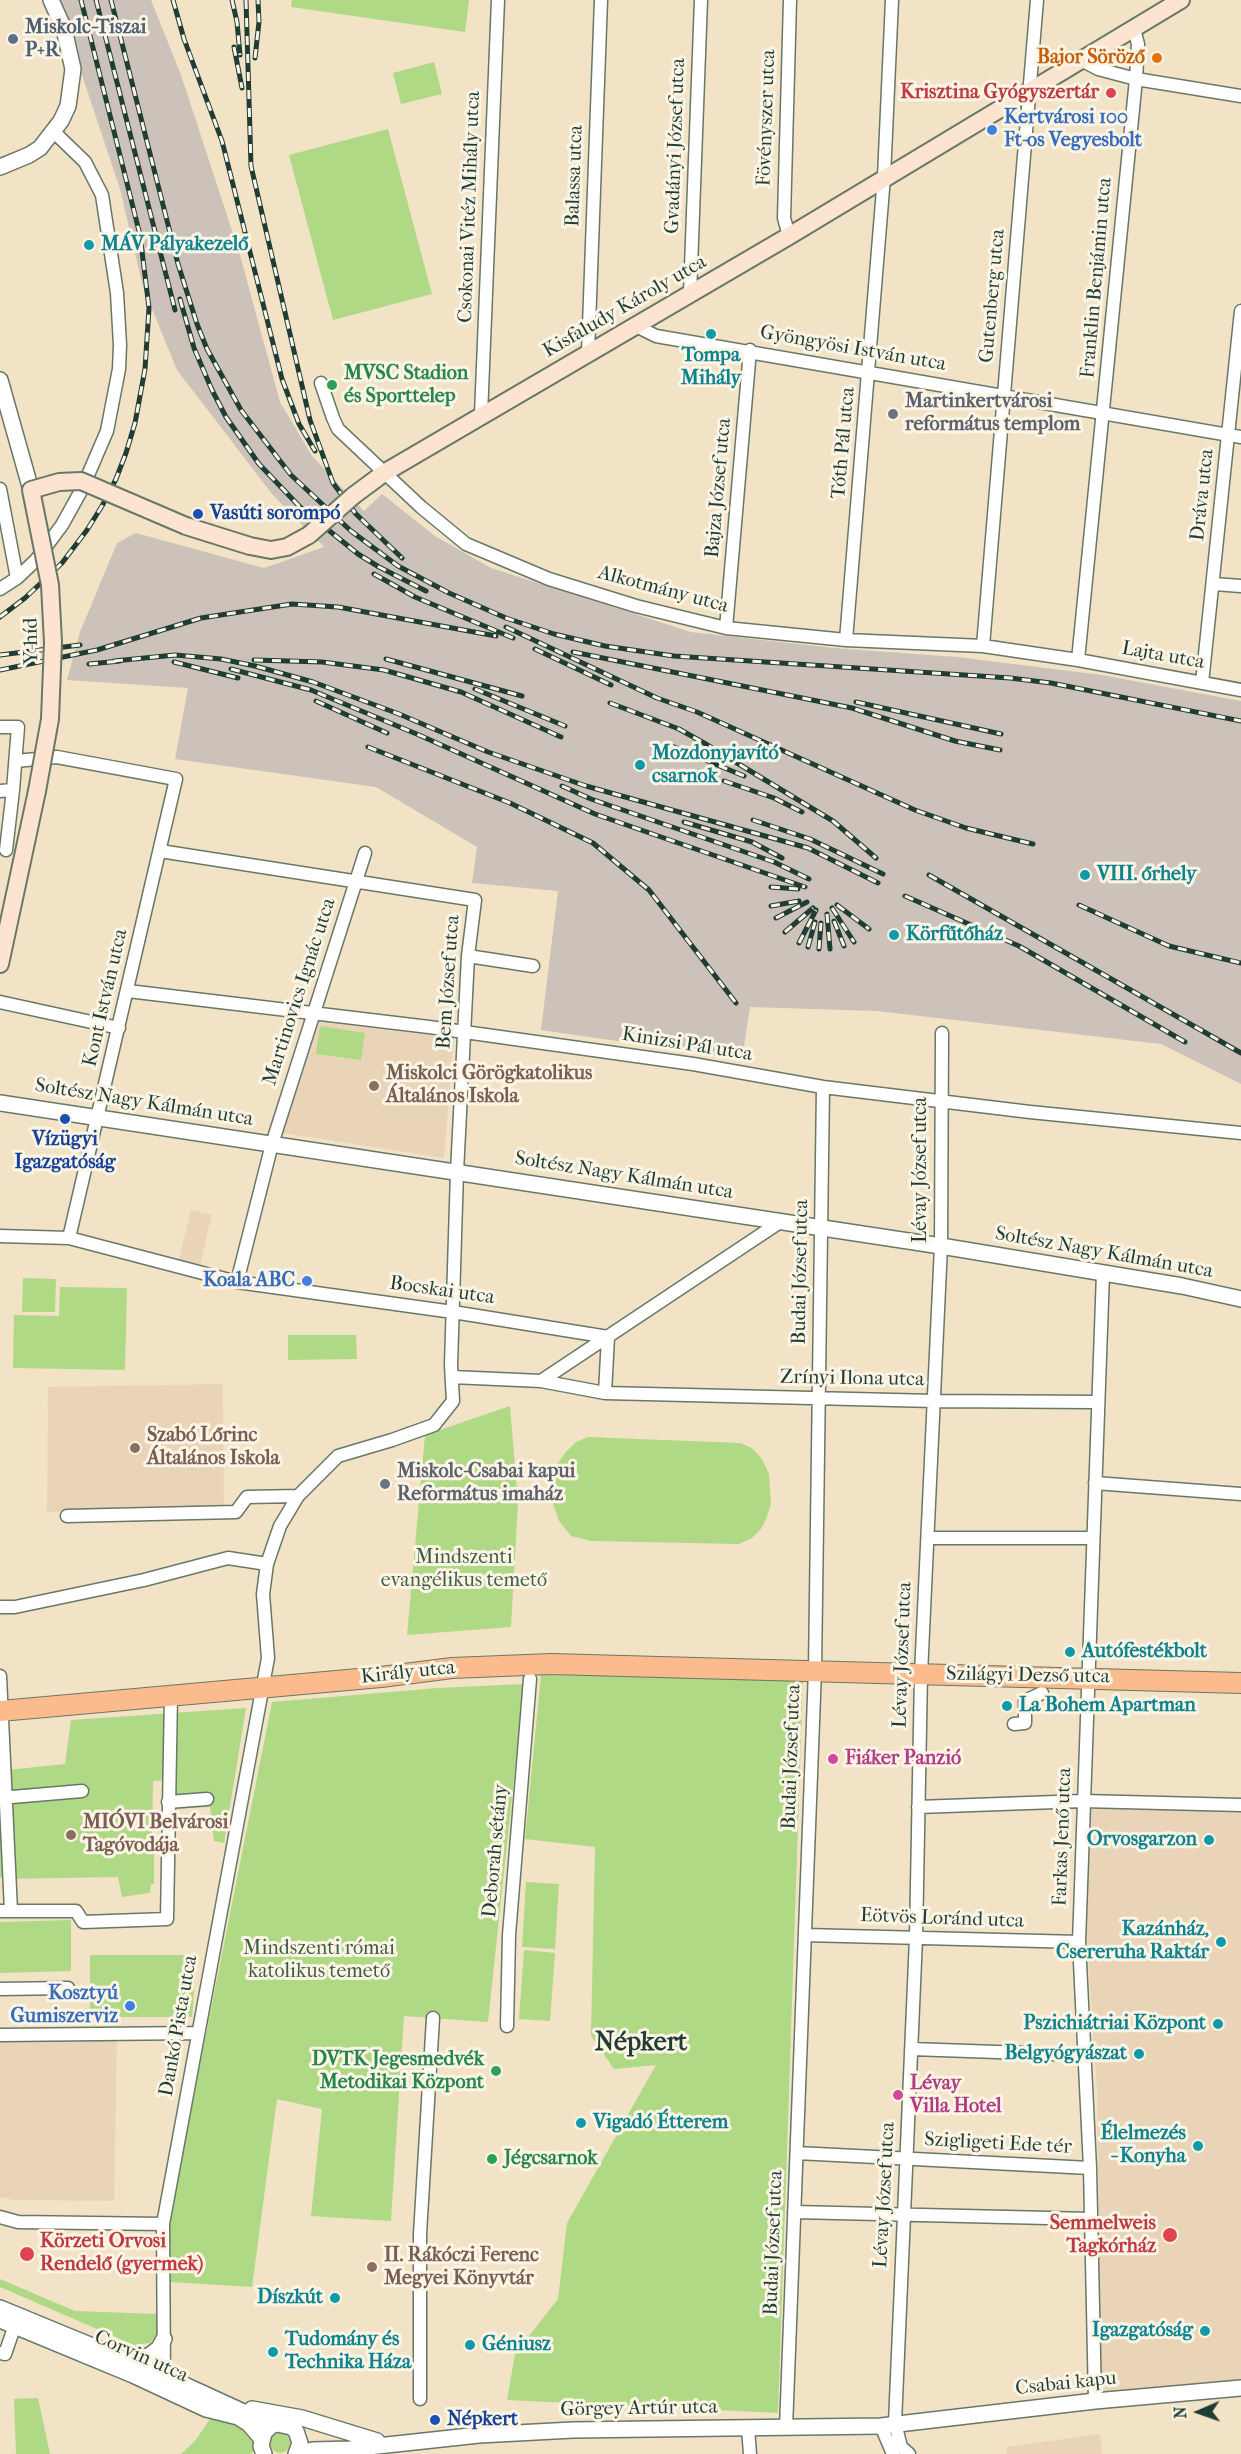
<!DOCTYPE html>
<html>
<head>
<meta charset="utf-8">
<style>
	body { margin:0 }
	#map { position:relative; width:1241px; height:2454px; overflow:hidden; background:#f2e3c6; font-family:"IM FELL French Canon",serif }
	canvas { display:block }
	.north { position:absolute; left:1169px; top:2382px; width:60px; height:60px; -webkit-text-stroke:4px #fcf5e5; paint-order:stroke; rotate:268deg; font-size:16px; font-weight:700; line-height:24px; text-align:center; color:#1f3d34 }
	.north::after { content:''; display:block; margin:auto; width:21px; height:27px; background:#1f3d34; clip-path:polygon(50% 0,100% 100%,50% 72%,0 100%) }
</style>
</head>
<body>
<div id="map">
<canvas width="1241" height="2454"></canvas>
<div class="north">N</div>
</div>
<script>
const ctx = document.querySelector('canvas').getContext('2d');
ctx.lineJoin = 'round';
function fill(path, color) { ctx.fillStyle = color; ctx.fill(path, 'evenodd'); }
const shape = rows => new Path2D(rows.map(r => 'M' + r).join(''));
function strokePath(path, color, width, dash) { ctx.strokeStyle = color; ctx.lineWidth = width; ctx.lineCap = dash ? 'butt' : 'round'; ctx.setLineDash(dash || []); ctx.stroke(path); }
function label(font, color, halo, rows, align = 'center') {
  ctx.font = font + ' "IM FELL French Canon",serif'; ctx.lineWidth = 6; ctx.setLineDash([]); ctx.textBaseline = 'middle'; ctx.strokeStyle = halo; ctx.fillStyle = color; for (const [text, x, y, turn = 0] of rows) {
    ctx.save(); ctx.translate(x, y); ctx.rotate((+turn || 0) * Math.PI / 180); ctx.textAlign = isNaN(turn) ? turn : align; if (halo) ctx.strokeText(text, 0, 0); ctx.fillText(text, 0, 0); ctx.restore();
  }
}
const built = shape([
	[319,1022,454,1038,444,1158,283,1133],
	[191,1210,212,1215,200,1265,179,1260],
	[223,1384,224,1510,47,1512,48,1387],
	[1087,1804,1241,1808,1241,2380,1101,2393,1097,2090,1086,1926],
	[117,2036,114,2201,14,2200,0,2197,0,2041],
	[1100,2434,1102,2454,1007,2454,1006,2447]
]);
const industrial = shape([
	[57,0,151,0,181,75,240,255,280,402,312,456,364,511,382,494,435,536,491,568,691,632,834,648,957,657,1102,675,1241,701,1241,1084,1161,1044,877,1011,750,1007,742,1059,541,1030,558,891,472,883,477,847,376,787,175,759,188,688,67,680,80,632,117,543,136,533,264,568,324,547,272,494,177,370,143,287,120,189]
]);
const green = shape([
	[292,0,469,0,465,32,291,7],
	[434,62,442,94,401,104,393,73],
	[388,129,432,294,333,320,289,155],
	[320,1026,365,1033,361,1060,316,1054],
	[23,1278,56,1279,55,1312,22,1312],
	[60,1287,127,1288,125,1370,13,1368,14,1315,59,1316],
	[288,1335,356,1335,357,1359,288,1360],
	[510,1406,518,1502,511,1627,407,1635,425,1435],
	[588,1437,740,1443,752,1448,762,1459,769,1474,771,1504,766,1519,761,1529,752,1538,739,1544,591,1541,571,1536,559,1521,552,1501,550,1486,555,1467,565,1453,576,1442],
	[541,1675,803,1679,778,2413,507,2400,515,2354,558,2299,567,2223,656,2065,614,2069,591,2036,595,1847,525,1839],
	[524,1684,488,2022,404,2016,391,2221,311,2216,322,2109,277,2099,252,2287,170,2282,170,2216,272,1702,438,1688],
	[246,1708,224,1843,214,1841,210,1807,178,1809,171,1780,153,1781,152,1842,154,1842,154,1884,151,1884,150,1893,122,1897,118,1877,6,1879,0,1877,0,1791,7,1770,65,1764,71,1720],
	[526,1882,559,1884,555,1949,522,1947],
	[71,1920,71,1971,0,1973,0,1922],
	[524,1950,555,1953,550,2021,519,2019],
	[90,1955,197,1955,192,2017,90,2017],
	[0,2279,75,2311,158,2314,160,2321,158,2335,150,2343,134,2345,0,2287],
	[38,2398,50,2454,16,2454,14,2399],
	[212,2416,244,2424,254,2434,257,2447,251,2454,181,2454,195,2441],
	'270 2443a10 10 0 1 1 20 0a10 10 0 1 1-20 0Z'
]);
const minor = shape([
	[1083,61,1098,69,1136,79,1241,96],
	[789,236,784,218,790,0],
	[690,294,701,0],
	[634,325,656,336,1241,437],
	[588,353,601,0],
	[321,383,333,418,338,429,421,507,466,544,549,579,636,606,726,628,846,640,983,646,1078,660,1241,690],
	[481,415,498,0],
	[0,489,17,578],
	[1214,584,1241,586],
	[0,589,17,578,36,560,62,525,82,489,107,431,119,369,120,345,117,293,102,195,85,162,54,132],
	[726,628,750,350],
	[846,640,884,177,892,0],
	[983,646,1037,0],
	[1078,660,1136,79,1138,44,1134,29],
	[1202,683,1241,311],
	[0,727,18,727,13,790],
	[16,761,57,757,176,779,69,1238],
	[0,791,13,790,6,850],
	[160,851,475,900,468,956,457,1172,451,1365,453,1401,434,1425,392,1440,338,1456,298,1496,280,1526,267,1564,263,1594,268,1658,163,2224,164,2383],
	[468,956,533,966],
	[128,991,429,1027,693,1064,823,1087,1030,1112,1241,1133],
	[0,1002,119,1028],
	[0,1236,69,1238,237,1282,453,1312,608,1337],
	[237,1282,272,1144,365,853],
	[452,1377,541,1381,605,1393,934,1401,1098,1402],
	[541,1381,780,1222],
	[605,1393,608,1337],
	[1095,1483,1241,1494],
	[67,1516,236,1512,247,1497,298,1496],
	[928,1538,1093,1538],
	[0,1607,15,1607,144,1580,228,1558,267,1564],
	[0,1676,11,1911],
	[1014,1724,1025,1723,1025,1701,1042,1693],
	[0,1798,82,1791],
	[168,1802,207,1799],
	[918,1807,1083,1801,1241,1805],
	[0,1911,76,1911,83,1922,167,1919,171,1695],
	[805,1935,1079,1942],
	[0,1989,68,1988],
	[507,2026,509,1935,530,1679],
	[0,2035,197,2033],
	[911,2049,1083,2055],
	[797,2153,1090,2168],
	[794,2212,1091,2219],
	[0,2217,18,2222,163,2224],
	[0,2353,5,2354,15,2325],
	[420,2399,420,2234,433,2018],
	[1095,2401,1090,2168,1079,1942,1103,1273],
	[881,2426,893,2454],
	[748,2428,750,2454],
	[786,2428,815,1670,823,1087],
	[909,2454,901,2447,895,2423,916,1938,921,1674,941,1246,942,1033]
]);
const tertiary = shape([
	[0,167,29,155,40,148,61,121,68,106,73,69,64,29,51,0],
	[0,380,31,490],
	[0,1103,941,1246,1182,1286,1241,1299],
	[0,2308,165,2376,272,2425],
	[0,2320,133,2375,206,2409,238,2417,249,2424,261,2438],
	[128,2358,149,2356,159,2348,164,2339],
	[252,2409,302,2418,377,2441],
	[264,2454,261,2446,264,2433,272,2425,278,2424,291,2427,296,2431,300,2443,296,2454],
	[299,2454,313,2450,350,2449,479,2435,573,2430,881,2426,1095,2401,1241,2388]
]);
const secondary = shape([
	[353,496,384,473,789,236,1181,0],
	[186,526,250,546,271,550,287,547,309,535],
	[0,964,37,791]
]);
const primary = shape([
	[0,1711,381,1677,452,1668,551,1664,1241,1683]
]);
const rail = shape([
	[96,0,175,310],
	[111,0,178,264,197,324,207,349,241,410,291,475,351,531,398,566,449,593,506,618,554,634,605,646,674,656,1010,678,1051,683,1241,721],
	[173,0,184,39,222,141,282,379,299,424,315,451],
	[232,0,237,22,240,55],
	[246,0,251,166,310,420,333,483,356,514,402,558],
	[234,47,242,88],
	[255,58,259,22,258,0],
	[180,299,194,348,212,390,226,417,259,464,300,507,358,554,379,567,426,591],
	[374,574,415,597,513,638],
	[0,617,25,598,62,563,87,530,102,506,116,479,126,453,135,423,145,369,149,308,140,235,81,0],
	[506,627,657,698,697,712,915,810,966,828,1033,844],
	[535,649,611,685],
	[573,652,852,708,955,741,1000,750],
	[0,655,80,645],
	[386,659,522,696],
	[254,660,322,662,384,670,461,692,561,737],
	[114,661,175,655,221,659,255,666,313,682,399,714,488,752,586,786,808,848,878,883],
	[174,662,238,678],
	[89,664,120,661],
	[231,669,311,690,419,735,595,814,805,887],
	[0,670,97,650,201,618,292,604,338,607,496,636],
	[475,689,565,726],
	[316,701,387,733],
	[856,702,1001,734],
	[610,703,679,729,704,743,833,821,876,858],
	[669,745,744,776],
	[368,747,510,803,593,843,649,890,736,1003],
	[724,781,774,798,802,812],
	[562,786,591,799,774,862,809,879],
	[753,820,810,839,883,874],
	[684,822,752,842,782,858],
	[929,875,1241,1053],
	[771,887,798,889],
	[905,896,1019,946,1185,1042],
	[837,905,869,929],
	[1079,905,1169,946,1241,963],
	[771,906,799,901],
	[832,908,854,942],
	[827,914,830,949],
	[776,918,807,902],
	[834,921,844,946],
	[785,932,813,908],
	[799,943,816,910],
	[808,947,815,922],
	[819,949,821,923]
]);
const secondaryBridge = shape([
	[309,535,353,496],
	[37,791,50,719,53,642,50,585,31,490,59,482,81,481,186,526]
]);
const markers = [
	[13,39,6,"#5c6f8a"],
	[1157,58,6,"#e8710a"],
	[1111,93,6,"#e0444e"],
	[992,130,6,"#3f7fe0"],
	[89,245,6,"#0f9aa8"],
	[711,334,6,"#0f9aa8"],
	[332,385,6,"#2e9e5b"],
	[893,414,6,"#6b7280"],
	[198,514,6,"#1a4fb4"],
	[640,765,6,"#0f9aa8"],
	[1085,875,6,"#0f9aa8"],
	[894,935,6,"#0f9aa8"],
	[374,1086,6,"#8d6e63"],
	[65,1119,6,"#1a4fb4"],
	[307,1281,6,"#3f7fe0"],
	[135,1448,6,"#8d6e63"],
	[385,1484,6,"#6b7280"],
	[1070,1652,6,"#0f9aa8"],
	[1007,1706,6,"#0f9aa8"],
	[833,1759,6,"#d1479c"],
	[71,1835,6,"#8d6e63"],
	[1209,1840,6,"#0f9aa8"],
	[1221,1942,6,"#0f9aa8"],
	[130,2006,6,"#3f7fe0"],
	[1218,2024,6,"#0f9aa8"],
	[1139,2054,6,"#0f9aa8"],
	[496,2071,6,"#2e9e5b"],
	[898,2095,6,"#d1479c"],
	[581,2123,6,"#0f9aa8"],
	[1198,2146,6,"#0f9aa8"],
	[492,2159,6,"#2e9e5b"],
	[1170,2235,8,"#e0444e"],
	[27,2254,8,"#e0444e"],
	[372,2267,6,"#8d6e63"],
	[335,2298,6,"#0f9aa8"],
	[1205,2331,6,"#0f9aa8"],
	[470,2345,6,"#0f9aa8"],
	[273,2352,6,"#0f9aa8"],
	[435,2420,6,"#1a4fb4"]
];
const serviceNames = [
	["Miskolc-Tiszai",25,28],
	["P+R",25,51]
];
const foodNames = [
	["Bajor Söröző",1145,58]
];
const healthNames = [
	["Krisztina Gyógyszertár",1099,93],
	["Semmelweis",1156,2224],
	["Tagkórház",1156,2247],
	["Körzeti Orvosi",40,2242,"left"],
	["Rendelő (gyermek)",40,2265,"left"]
];
const streetNames = [
	["Fövényszer utca",767,118,-88],
	["Gvadányi József utca",676,146,-88],
	["Balassa utca",575,176,-88],
	["Csokonai Vitéz Mihály utca",470,207,-88],
	["Franklin Benjámin utca",1097,278,-85],
	["Gutenberg utca",993,296,-85],
	["Kisfaludy Károly utca",625,307,-30],
	["Gyöngyösi István utca",853,349,10],
	["Tóth Pál utca",844,443,-85],
	["Bajza József utca",719,488,-85],
	["Dráva utca",1203,495,-84],
	["Alkotmány utca",663,590,15],
	["Y-híd",32,641,-91],
	["Lajta utca",1163,656,10],
	["Bem József utca",449,982,-86],
	["Martinovics Ignác utca",300,992,-72],
	["Kont István utca",106,998,-77],
	["Kinizsi Pál utca",687,1045,9],
	["Soltész Nagy Kálmán utca",144,1103,9],
	["Lévay József utca",921,1170,-90],
	["Soltész Nagy Kálmán utca",624,1176,9],
	["Soltész Nagy Kálmán utca",1104,1253,10],
	["Budai József utca",801,1272,-89],
	["Bocskai utca",442,1291,8],
	["Zrínyi Ilona utca",852,1379,1],
	["Lévay József utca",903,1655,-88],
	["Király utca",408,1673,-6],
	["Szilágyi Dezső utca",1028,1676,1],
	["Budai József utca",792,1757,-88],
	["Farkas Jenő utca",1063,1837,-88],
	["Deborah sétány",496,1851,-85],
	["Eötvös Loránd utca",942,1919,2],
	["Dankó Pista utca",179,2026,-80],
	["Szigligeti Ede tér",998,2144,3],
	["Lévay József utca",885,2195,-87],
	["Budai József utca",774,2243,-88],
	["Corvin utca",141,2357,24],
	["Csabai kapu",1066,2384,-6],
	["Görgey Artúr utca",639,2409,-1]
];
const shopNames = [
	["Kertvárosi 100",1004,118,"left"],
	["Ft-os Vegyesbolt",1004,141,"left"],
	["Koala ABC",295,1281],
	["Kosztyú",118,1994],
	["Gumiszerviz",118,2017]
];
const cultureNames = [
	["MÁV Pályakezelő",101,245],
	["Tompa",711,356,"center"],
	["Mihály",711,379,"center"],
	["Mozdonyjavító",652,754],
	["csarnok",652,777],
	["VIII. őrhely",1097,875],
	["Körfűtőház",906,935],
	["Autófestékbolt",1082,1652],
	["La Bohem Apartman",1019,1706],
	["Orvosgarzon",1197,1840,"right"],
	["Kazánház,",1209,1930,"right"],
	["Csereruha Raktár",1209,1953,"right"],
	["Pszichiátriai Központ",1206,2024,"right"],
	["Belgyógyászat",1127,2054,"right"],
	["Vigadó Étterem",593,2123],
	["Élelmezés",1186,2134,"right"],
	["- Konyha",1186,2157,"right"],
	["Díszkút",323,2298,"right"],
	["Igazgatóság",1193,2331,"right"],
	["Tudomány és",285,2340],
	["Technika Háza",285,2363],
	["Géniusz",482,2345]
];
const leisureNames = [
	["MVSC Stadion",344,374],
	["és Sporttelep",344,397],
	["DVTK Jegesmedvék",484,2060,"right"],
	["Metodikai Központ",484,2083,"right"],
	["Jégcsarnok",504,2159]
];
const worshipNames = [
	["Martinkertvárosi",905,402],
	["református templom",905,425],
	["Miskolc-Csabai kapui",397,1472],
	["Református imaház",397,1495]
];
const transitNames = [
	["Vasúti sorompó",210,514],
	["Vízügyi",65,1140,"center"],
	["Igazgatóság",65,1163,"center"],
	["Népkert",447,2420]
];
const educationNames = [
	["Miskolci Görögkatolikus",386,1074],
	["Általános Iskola",386,1097],
	["Szabó Lőrinc",147,1436],
	["Általános Iskola",147,1459],
	["MIÓVI Belvárosi",83,1823],
	["Tagóvodája",83,1846],
	["II. Rákóczi Ferenc",384,2256],
	["Megyei Könyvtár",384,2279]
];
const parkNames = [
	["Mindszenti",464,1558],
	["evangélikus temető",464,1581],
	["Mindszenti római",319,1949],
	["katolikus temető",319,1972]
];
const hotelNames = [
	["Fiáker Panzió",845,1759],
	["Lévay",910,2084],
	["Villa Hotel",910,2107]
];
const districtNames = [
	["Népkert",641,2044]
];
fill(built, '#e9d4b8');
fill(industrial, '#ccc2b9');
fill(green, '#afd985');
strokePath(minor, '#697767', 15);
strokePath(tertiary, '#697767', 18);
strokePath(secondary, '#697767', 20);
strokePath(primary, '#697767', 22);
strokePath(minor, '#fff', 12);
strokePath(tertiary, '#fff', 15);
strokePath(secondary, '#fde4d1', 16);
strokePath(primary, '#fbbb8c', 20);
strokePath(rail, '#1f3d34', 5);
strokePath(rail, '#fcf5e5', 3, [9]);
strokePath(secondaryBridge, '#697767', 20, []);
strokePath(secondaryBridge, '#fde4d1', 16);
for (const [x, y, r, color] of markers) { const dot = new Path2D(); dot.arc(x, y, r, 0, 2 * Math.PI); ctx.fillStyle = color; ctx.fill(dot); strokePath(dot, '#fcf5e5', 2); }
label('bold 20px', '#4e5e75', '#fcf5e5', serviceNames, 'left');
label('bold 20px', '#c56008', '#fcf5e5', foodNames, 'right');
label('bold 20px', '#be3a42', '#fcf5e5', healthNames, 'right');
label('20px', '#1f3d34', '#fcf5e5', streetNames);
label('bold 20px', '#366cbe', '#fcf5e5', shopNames, 'right');
label('bold 20px', '#0d838f', '#fcf5e5', cultureNames, 'left');
label('bold 20px', '#27864d', '#fcf5e5', leisureNames, 'left');
label('bold 20px', '#5b616d', '#fcf5e5', worshipNames, 'left');
label('bold 20px', '#164399', '#fcf5e5', transitNames, 'left');
label('bold 20px', '#785e54', '#fcf5e5', educationNames, 'left');
label('20px', '#3c5c44', '#fcf5e5', parkNames);
label('bold 20px', '#b23c85', '#fcf5e5', hotelNames, 'left');
label('bold 26px', '#1f3d34', '#fcf5e5', districtNames);
</script>
</body>
</html>
